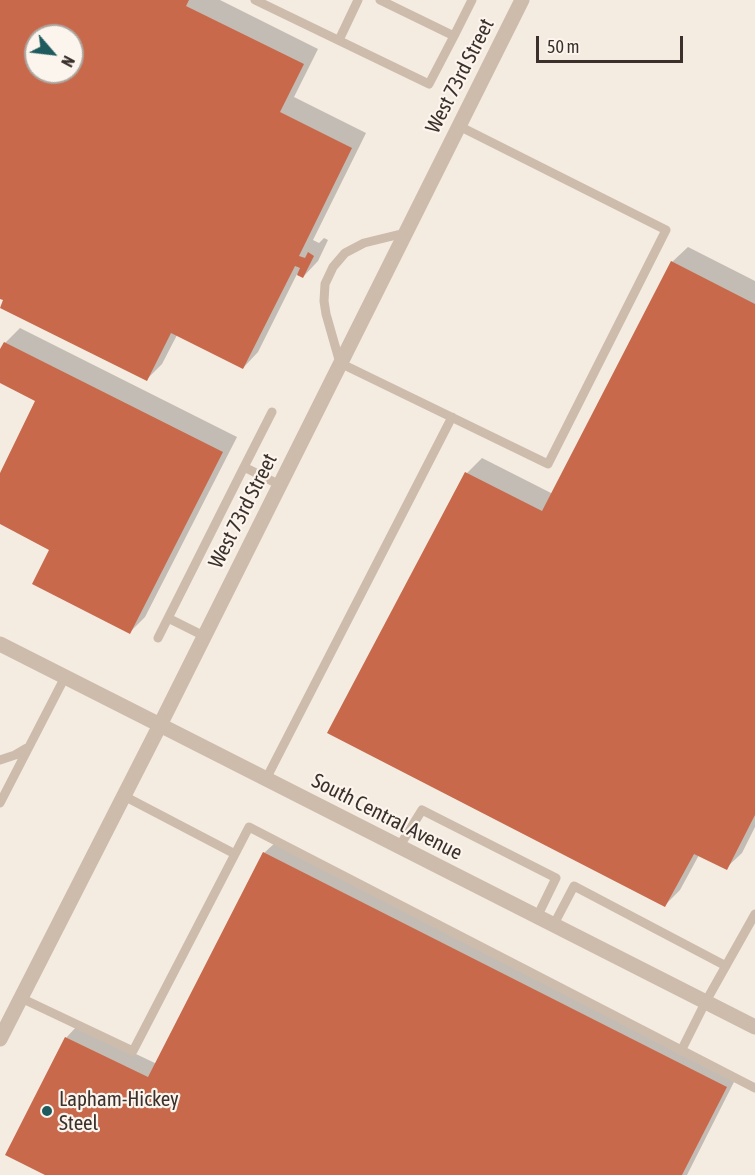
<!DOCTYPE html>
<html>
<head>
<meta charset="utf-8">
<style>
	body { margin:0 }
	#map { position:relative; width:755px; height:1175px; overflow:hidden; background:#f4ebe1; font-family:"Asap Condensed",sans-serif }
	canvas { display:block }
	.north { position:absolute; left:24px; top:24px; width:60px; height:60px; box-sizing:border-box; background:#fbf5ee; border:2px solid #aea6a0; border-radius:50%; rotate:118deg; font-size:16px; font-weight:700; line-height:24px; text-align:center; color:#3b302b }
	.north::after { content:''; display:block; margin:auto; width:21px; height:27px; background:#1f5a5e; clip-path:polygon(50% 0,100% 100%,50% 72%,0 100%) }
	.scale { position:absolute; left:536px; top:36px; width:147px; height:27px; box-sizing:border-box; border:3px solid #3b302b; border-top:0; padding-left:8px; font-size:18px; line-height:21px; white-space:nowrap; color:#3b302b; -webkit-text-stroke:4px #fbf5ee; paint-order:stroke }
</style>
</head>
<body>
<div id="map">
<canvas width="755" height="1175"></canvas>
<div class="north">N</div>
<div class="scale">50 m</div>
</div>
<script>
const ctx = document.querySelector('canvas').getContext('2d');
ctx.lineJoin = 'round';
function fill(path, color) { ctx.fillStyle = color; ctx.fill(path, 'evenodd'); }
const shape = rows => new Path2D(rows.map(r => 'M' + r).join(''));
function strokePath(path, color, width, dash) { ctx.strokeStyle = color; ctx.lineWidth = width; ctx.lineCap = dash ? 'butt' : 'round'; ctx.setLineDash(dash || []); ctx.stroke(path); }
function label(font, color, halo, rows, align = 'center') {
  ctx.font = font + ' "Asap Condensed",sans-serif'; ctx.lineWidth = 4.5; ctx.setLineDash([]); ctx.textBaseline = 'middle'; ctx.strokeStyle = halo; ctx.fillStyle = color; for (const [text, x, y, turn = 0] of rows) {
    ctx.save(); ctx.translate(x, y); ctx.rotate((+turn || 0) * Math.PI / 180); ctx.textAlign = isNaN(turn) ? turn : align; if (halo) ctx.strokeText(text, 0, 0); ctx.fillText(text, 0, 0); ctx.restore();
  }
}
const shadow = shape([
	[0,0,220,0,318,49,294,97,366,133,313,240,319,243,324,238,328,240,318,261,303,277,297,274,258,352,243,368,177,335,162,364,147,379,0,297],
	[36,36,72,36,72,72,36,72],
	[688,247,755,281,755,827,742,853,726,868,699,855,680,890,665,905,467,473,482,458,553,494,672,262],
	[20,328,237,437,145,617,130,632,51,550,0,522,0,476,37,400,0,381,0,353,5,343],
	[276,842,737,1076,687,1175,49,1175,66,1038,77,1026,157,1064,264,853]
]);
const building = shape([
	[0,0,189,0,186,6,304,64,280,112,352,148,299,256,305,258,308,252,314,256,303,278,297,275,300,268,295,266,243,369,171,333,147,381,0,308,3,300,0,299],
	[36,36,72,36,72,72,36,72],
	[671,261,755,304,755,815,727,870,694,854,665,907,327,733,465,472,542,511],
	[4,342,223,452,130,634,32,584,49,550,0,524,0,473,35,401,0,383,0,349],
	[263,852,727,1087,682,1175,45,1175,5,1155,65,1037,148,1077]
]);
const service = shape([
	[255,0,429,84,454,36],
	[380,0,454,36,472,0],
	[339,40,358,0],
	[405,233,364,243,345,253,333,267,325,284,324,301,326,314,340,363,548,464,666,230,459,126],
	[244,467,272,412],
	[168,618,204,636],
	[158,638,244,467,280,485],
	[0,760,15,755,27,748],
	[266,779,452,417],
	[124,796,235,854],
	[0,803,65,677],
	[399,847,422,810,556,878,537,917],
	[553,926,574,886,726,966],
	[21,998,133,1051,249,827,755,1088],
	[681,1051,705,1003,755,914]
]);
const minor = shape([
	[160,725,755,1027]
]);
const tertiary = shape([
	[0,644,160,725],
	[0,1039,160,725,522,0]
]);
const markers = [
	[47,1111,6,"#1f5a5e"]
];
const streetNames = [
	["West 73rd Street",460,76,-63],
	["West 73rd Street",243,511,-63],
	["South Central Avenue",387,817,27]
];
const poiNames = [
	["Lapham-Hickey",59,1099],
	["Steel",59,1123]
];
fill(shadow, '#0003');
fill(building, '#c8694b');
strokePath(service, '#cdbbac', 9);
strokePath(minor, '#cdbbac', 15);
strokePath(tertiary, '#cdbbac', 15);
for (const [x, y, r, color] of markers) { const dot = new Path2D(); dot.arc(x, y, r, 0, 2 * Math.PI); ctx.fillStyle = color; ctx.fill(dot); strokePath(dot, '#fbf5ee', 2); }
label('21px', '#3b302b', '#fbf5ee', streetNames);
label('21px', '#3b302b', '#fbf5ee', poiNames, 'left');
</script>
</body>
</html>
